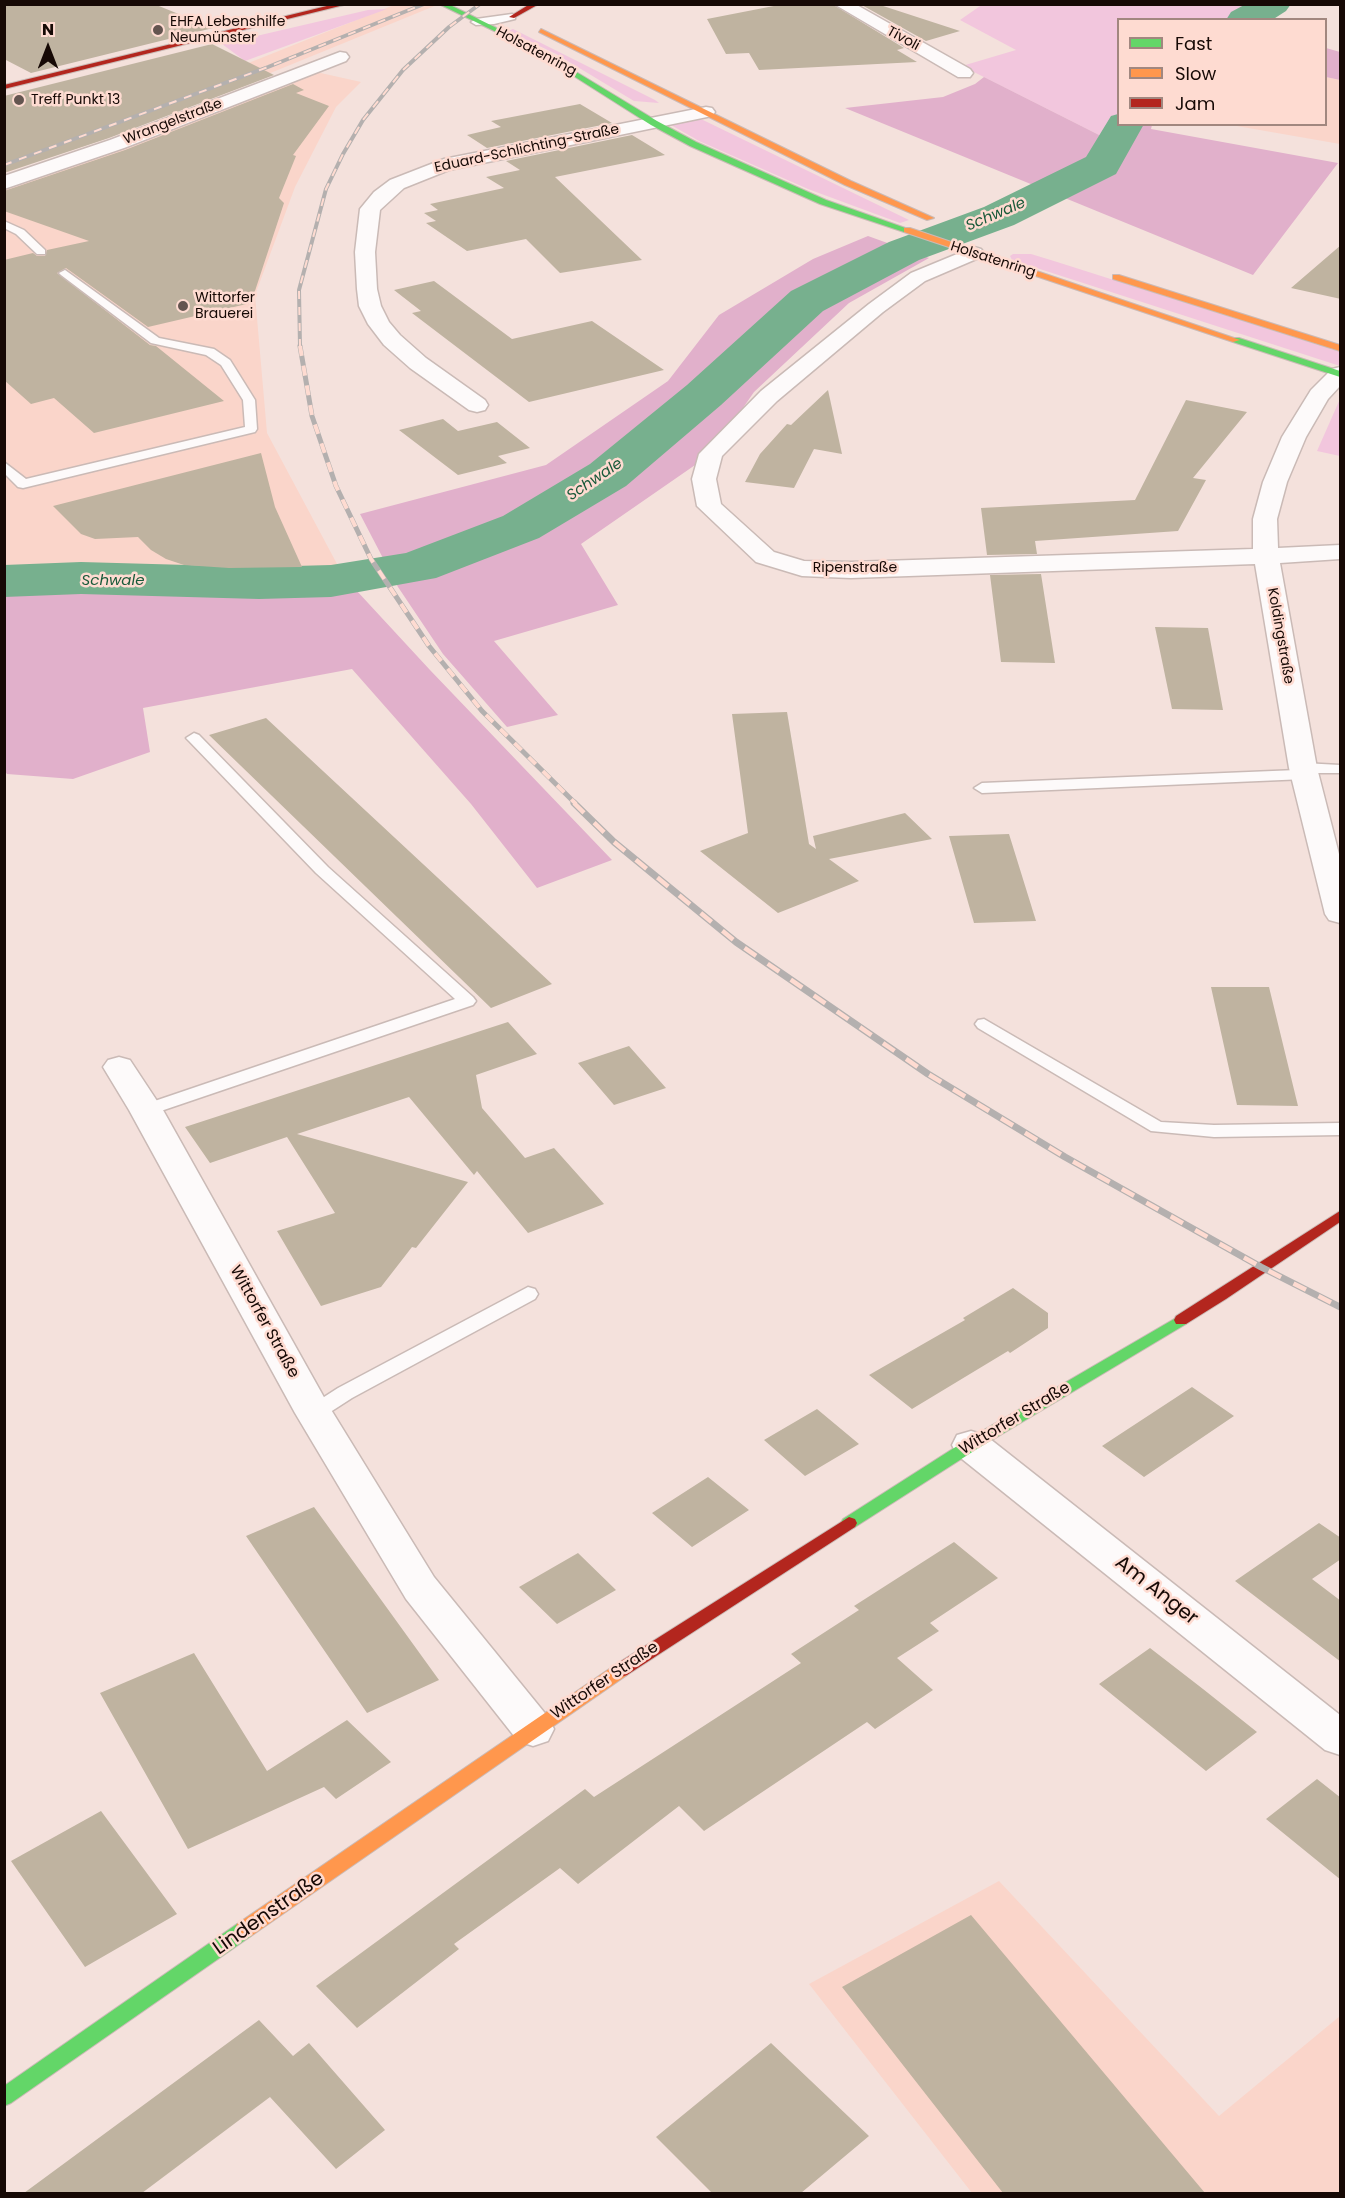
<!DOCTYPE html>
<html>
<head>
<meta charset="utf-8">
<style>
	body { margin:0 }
	#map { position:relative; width:1345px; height:2198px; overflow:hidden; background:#f4e1dc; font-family:Poppins,sans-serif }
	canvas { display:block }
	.frame { position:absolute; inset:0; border:6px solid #160905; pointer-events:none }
	.legend { position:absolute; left:1117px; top:18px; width:210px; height:108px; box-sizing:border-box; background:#fedbd1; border:2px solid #a1877f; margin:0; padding:8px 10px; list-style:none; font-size:18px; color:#160905 }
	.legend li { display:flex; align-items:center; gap:12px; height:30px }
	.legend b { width:30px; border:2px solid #a1877f }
	.north { position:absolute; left:18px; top:18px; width:60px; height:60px; -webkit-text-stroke:4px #fedbd1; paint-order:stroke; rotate:0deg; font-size:16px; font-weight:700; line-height:24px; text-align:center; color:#160905 }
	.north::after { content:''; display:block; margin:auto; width:21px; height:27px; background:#160905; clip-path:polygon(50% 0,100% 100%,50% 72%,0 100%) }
</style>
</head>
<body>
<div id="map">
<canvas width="1345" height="2198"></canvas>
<div class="frame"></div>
<ul class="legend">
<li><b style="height:8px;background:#63d668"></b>Fast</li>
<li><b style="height:8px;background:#ff974d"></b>Slow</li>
<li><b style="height:8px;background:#b3261e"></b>Jam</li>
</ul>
<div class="north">N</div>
</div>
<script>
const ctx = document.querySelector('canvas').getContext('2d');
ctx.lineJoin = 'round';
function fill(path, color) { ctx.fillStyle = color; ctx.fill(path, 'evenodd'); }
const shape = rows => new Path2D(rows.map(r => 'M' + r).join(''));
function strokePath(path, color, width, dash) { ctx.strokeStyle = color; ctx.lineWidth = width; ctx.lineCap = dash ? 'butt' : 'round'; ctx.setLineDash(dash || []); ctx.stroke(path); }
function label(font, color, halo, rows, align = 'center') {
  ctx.font = font + ' Poppins,sans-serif'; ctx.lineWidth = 5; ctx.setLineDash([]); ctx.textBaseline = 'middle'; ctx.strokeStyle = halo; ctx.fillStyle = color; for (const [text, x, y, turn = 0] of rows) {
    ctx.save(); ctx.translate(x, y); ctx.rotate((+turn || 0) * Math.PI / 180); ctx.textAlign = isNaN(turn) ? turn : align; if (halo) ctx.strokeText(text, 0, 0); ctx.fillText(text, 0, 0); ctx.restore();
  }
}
const built = shape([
	[394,5,437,5,268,74,5,173,4,150,241,66],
	[307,70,361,82,336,107,295,187,255,295,267,433,344,577,5,569,4,183],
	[1326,77,1340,80,1340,144,1231,125,1326,124],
	[999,1881,1219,2116,1340,2016,1340,2193,972,2193,809,1984]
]);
const green = shape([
	[983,4,1274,5,1244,19,1118,20,1118,124,1126,125,1115,143,962,66,1016,50,960,20],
	[387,9,245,61,222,44,368,10],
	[513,29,655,100,659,103,634,101,556,54,508,31],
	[695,119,703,120,909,220,900,223,808,189,699,141,671,125],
	[1013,254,1031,254,1054,261,1340,352,1340,366,1012,260,1010,256],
	[1340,399,1340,456,1317,451]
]);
const forest = shape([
	[1326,48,1340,52,1340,80,1326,77],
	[984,77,1115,143,1126,125,1152,125,1151,129,1338,163,1253,275,845,108,943,97,975,84],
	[868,236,929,258,849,303,754,392,711,454,581,544,618,605,494,641,558,715,507,727,443,654,398,587,360,514,546,465,668,381,719,315,813,259],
	[5,569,344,577,430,670,612,860,537,888,471,804,352,669,143,708,150,752,73,779,7,774,4,770]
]);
const river = shape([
	[1246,4,1291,4,1286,11,1272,20,1226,20,1231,12,1246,4],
	[1118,114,1118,124,1144,124,1116,174,1014,225,919,260,823,311,721,405,626,486,539,538,436,578,331,597,259,599,81,594,4,597,4,565,81,562,259,567,331,565,406,553,503,516,590,464,687,385,791,291,889,242,984,207,1086,157,1111,116,1118,114]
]);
const building = shape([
	[4,4,154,4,213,28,31,73,4,59],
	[784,4,832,4,904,48,897,50,917,62,759,70,749,53,726,54,707,19],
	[860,4,877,4,960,31,926,41],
	[212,44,274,75,109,138,4,173,4,96],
	[293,84,304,90,296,93,329,106,293,155,296,156,279,198,284,203,251,303,148,327,66,268,57,273,150,345,156,346,224,401,94,433,54,398,31,404,4,380,4,260,33,253,37,256,45,256,47,250,89,241,4,211,4,191,125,150],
	[580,104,612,123,487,148,467,135,501,127,491,121],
	[632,135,665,155,555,177,642,260,560,273,526,239,467,251,426,223,436,221,424,213,438,210,430,204,504,188,486,177,520,170,506,161],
	[1341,245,1341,299,1291,288],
	[434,281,512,339,592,321,664,370,529,402,412,313,421,311,394,290],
	[828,390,842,454,814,449,794,488,745,482,760,454,787,424,791,425],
	[1186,400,1247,412,1193,478,1206,480,1178,531,1035,541,1037,554,987,555,981,508,1135,500],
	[443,419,458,431,497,422,530,448,498,456,507,463,458,475,399,430],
	[261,453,275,507,302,567,229,568,184,565,166,559,151,550,138,537,95,539,81,534,53,506],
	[1041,574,1055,663,1001,662,990,575],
	[1155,627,1208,628,1223,710,1172,709],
	[787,712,809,844,816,849,813,836,905,813,932,839,829,859,859,881,778,913,700,851,748,833,732,714],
	[266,718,552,984,491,1008,209,735],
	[1009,834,1036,921,974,923,949,836],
	[1211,987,1269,987,1298,1106,1237,1105],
	[508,1022,537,1054,476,1075,482,1108,525,1158,554,1148,604,1204,528,1233,477,1171,474,1175,409,1097,297,1134,468,1182,416,1248,412,1247,381,1287,321,1306,277,1231,335,1213,287,1137,210,1163,185,1127],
	[629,1046,666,1088,614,1105,578,1063],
	[1013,1288,1048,1313,1048,1328,1010,1353,1008,1351,912,1409,869,1375,965,1320,963,1318],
	[1192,1387,1234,1416,1144,1477,1102,1446],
	[817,1409,859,1444,805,1476,764,1440],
	[708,1477,749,1510,692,1547,652,1513],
	[314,1507,387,1608,439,1680,367,1713,246,1536],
	[1319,1523,1341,1538,1341,1559,1312,1579,1341,1601,1341,1662,1235,1581],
	[954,1542,998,1578,930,1623,939,1631,897,1658,933,1690,875,1729,867,1722,704,1831,679,1806,578,1884,560,1868,454,1944,459,1949,357,2028,316,1986,585,1789,594,1797,801,1663,791,1654,859,1610,854,1606],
	[578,1553,616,1590,557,1624,519,1587],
	[1150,1648,1203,1689,1257,1732,1206,1771,1099,1684],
	[194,1653,267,1771,347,1720,391,1762,336,1799,324,1787,188,1849,100,1693],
	[1317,1779,1341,1798,1341,1880,1266,1819],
	[101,1811,177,1914,85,1967,11,1861],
	[971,1915,1205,2193,1003,2193,842,1987],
	[259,2020,293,2056,309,2043,385,2130,336,2169,270,2097,142,2193,24,2193],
	[771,2043,869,2136,801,2193,712,2193,656,2137]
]);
const lane = shape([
	[512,14,515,15,515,19,494,24,476,25,471,22,476,19,512,14],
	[4,221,24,230,45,250,45,254,37,254,16,234,4,228,4,221],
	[65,270,159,338,214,349,230,360,255,400,257,429,255,432,23,488,18,487,4,473,4,462,26,479,245,427,243,400,221,365,206,355,151,343,61,275,59,273,65,270],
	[194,733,199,735,328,867,473,997,476,1001,473,1005,152,1114,140,1114,137,1110,140,1106,455,999,316,873,189,741,186,738,194,733],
	[1303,763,1340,765,1340,773,1312,773,1310,777,1305,779,982,793,974,788,982,783,1297,770,1298,765,1303,763],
	[984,1019,1161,1122,1214,1125,1340,1123,1340,1135,1214,1137,1151,1131,978,1028,975,1024,978,1020,984,1019],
	[528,1287,535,1289,538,1294,535,1299,352,1398,321,1418,314,1420,307,1418,304,1413,307,1408,338,1388,528,1287]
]);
const street = shape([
	[834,4,855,4,970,69,973,73,970,77,958,77,834,4],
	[340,52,346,53,349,57,346,61,124,148,4,189,4,176,110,140,340,52],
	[706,107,712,108,715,112,712,116,449,170,404,188,380,210,375,252,377,289,381,306,389,322,400,335,426,358,485,400,488,405,485,410,477,412,469,410,410,368,384,345,368,324,359,306,357,289,355,252,360,209,374,192,390,180,444,159,706,107],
	[974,247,981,249,984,253,981,257,925,281,883,312,777,401,722,456,716,479,721,504,774,552,804,561,851,562,1253,549,1253,519,1263,482,1282,437,1311,390,1332,369,1340,367,1340,386,1328,399,1306,437,1287,482,1277,519,1278,548,1340,545,1340,559,1280,563,1317,768,1340,858,1340,923,1329,920,1325,914,1289,768,1255,564,851,578,802,576,756,562,697,506,692,479,699,454,761,391,869,304,911,273,974,247],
	[119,1057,130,1060,163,1110,330,1408,434,1577,548,1717,554,1729,548,1741,533,1746,518,1741,406,1599,295,1413,129,1110,103,1067,108,1060,119,1057],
	[971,1431,985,1435,1340,1715,1340,1755,1325,1750,957,1455,952,1445,957,1435,971,1431]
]);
const fast = shape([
	[439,4,448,4,535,47,657,121,696,142,826,200,911,230,904,232,820,204,690,146,651,125,531,49,439,4],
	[1233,338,1239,338,1340,371,1340,377,1233,342,1233,338],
	[1181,1315,1186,1316,1188,1320,1186,1324,977,1449,855,1527,849,1529,843,1527,841,1523,843,1519,965,1441,1181,1315],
	[244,1922,251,1924,253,1930,251,1936,11,2103,4,2106,4,2086,237,1924,244,1922]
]);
const slow = shape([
	[541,29,851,181,934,218,927,220,845,185,539,32,541,29],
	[904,228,910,228,1240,340,1233,342,904,232,904,228],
	[1113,275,1119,275,1340,345,1340,351,1113,279,1113,275],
	[621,1663,627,1665,630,1670,627,1675,251,1936,244,1938,237,1936,235,1930,237,1924,615,1665,621,1663]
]);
const jam = shape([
	[335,4,348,4,4,89,4,85,335,4],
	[530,4,539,4,514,18,509,17,530,4],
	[1340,1211,1340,1222,1226,1299,1186,1324,1176,1324,1174,1320,1176,1316,1340,1211],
	[849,1517,855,1519,857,1523,855,1527,627,1675,621,1677,615,1675,612,1670,615,1665,849,1517]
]);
const railFar2 = shape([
	[4,165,268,67,424,4],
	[300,347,299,290,326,189,343,154,363,120,403,70,449,27,480,4]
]);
const railFar1 = shape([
	[300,346,312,416,336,486,371,559,429,646,482,711,576,804]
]);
const rail = shape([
	[574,803,614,842,736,942,928,1074,1065,1157,1261,1267,1340,1307]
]);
const markers = [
	[158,30,6,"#645550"],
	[19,100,6,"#645550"],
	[183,306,6,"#645550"]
];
const farPoinames = [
	["EHFA Lebenshilfe",170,22],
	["Neumünster",170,38],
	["Treff Punkt 13",31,100],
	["Wittorfer",195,298],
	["Brauerei",195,314]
];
const farStreetnames = [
	["Tivoli",903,39,29],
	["Holsatenring",536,52,28],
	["Wrangelstraße",173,122,-21],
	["Eduard-Schlichting-Straße",527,149,-12],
	["Holsatenring",993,260,18],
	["Ripenstraße",855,568],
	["Koldingstraße",1280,636,80]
];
const farWaternames = [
	["Schwale",996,215,-23],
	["Schwale",595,480,-34],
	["Schwale",113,581]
];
const streetNames = [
	["Wittorfer Straße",264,1322,61],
	["Wittorfer Straße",1015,1419,-31],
	["Wittorfer Straße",605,1681,-34]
];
const nearStreetnames = [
	["Am Anger",1156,1591,38],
	["Lindenstraße",269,1914,-35]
];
fill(built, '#fad5ca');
fill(green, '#f2c6dd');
fill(forest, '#e1b0cb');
fill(river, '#77b08e');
fill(building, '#bfb3a0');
strokePath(lane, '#cabab6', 3);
strokePath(street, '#cabab6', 3);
strokePath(fast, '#cabab6', 2);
strokePath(slow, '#cabab6', 2);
strokePath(jam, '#cabab6', 2);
fill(lane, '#fdfafa');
fill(street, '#fdfafa');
fill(fast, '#63d668');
fill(slow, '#ff974d');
fill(jam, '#b3261e');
strokePath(railFar2, '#b4b0af', 4);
strokePath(railFar1, '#b4b0af', 5);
strokePath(rail, '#b4b0af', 7);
strokePath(railFar2, '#fedbd1', 2, [8]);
strokePath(railFar1, '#fedbd1', 4, [10]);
strokePath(rail, '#fedbd1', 4.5, [14]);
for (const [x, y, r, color] of markers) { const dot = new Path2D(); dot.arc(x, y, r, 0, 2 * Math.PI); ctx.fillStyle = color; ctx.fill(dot); strokePath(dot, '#fedbd1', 2); }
label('14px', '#160905', '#fedbd1', farPoinames, 'left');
label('14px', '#160905', '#fedbd1', farStreetnames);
label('italic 15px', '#185939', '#fedbd1', farWaternames);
label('16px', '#160905', '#fedbd1', streetNames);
label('20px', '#160905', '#fedbd1', nearStreetnames);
</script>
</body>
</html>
